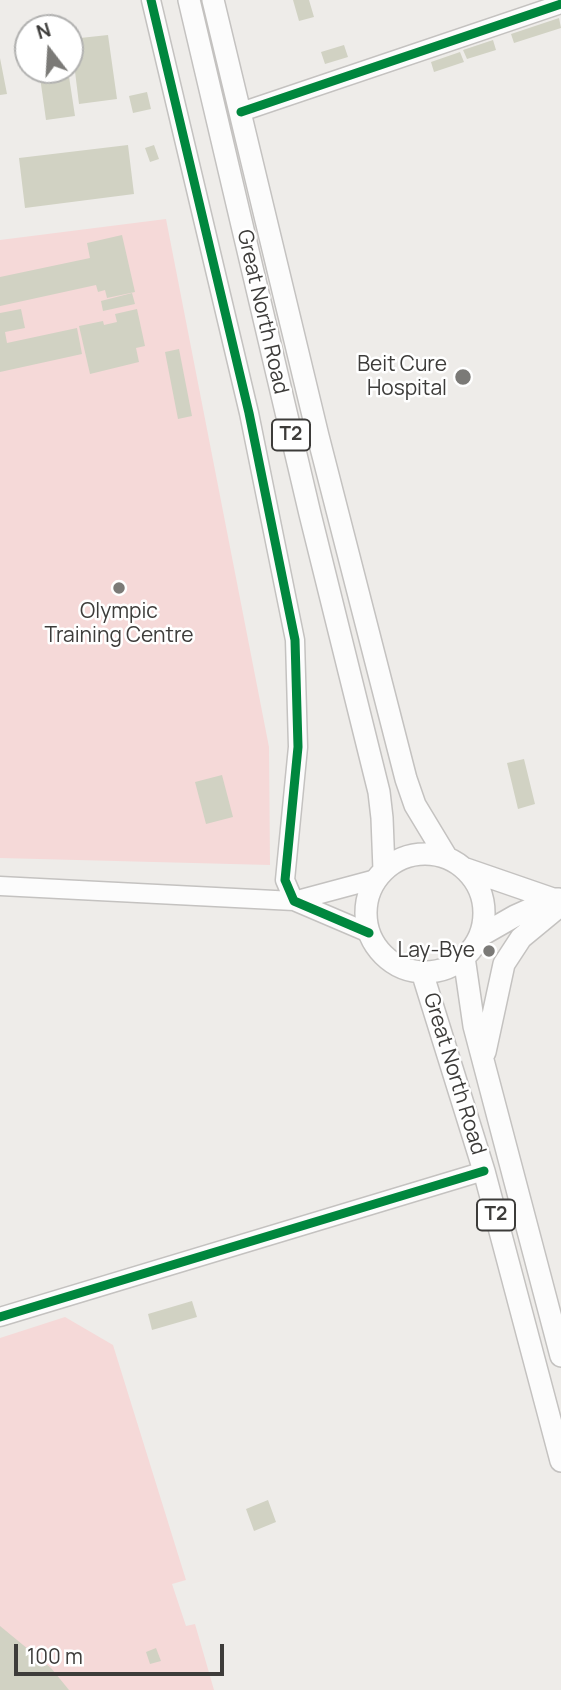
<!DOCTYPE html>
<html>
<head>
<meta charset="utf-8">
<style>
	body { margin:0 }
	#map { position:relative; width:561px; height:1690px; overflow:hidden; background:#eeece9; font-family:Manrope,sans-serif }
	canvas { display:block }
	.north { position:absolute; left:14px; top:14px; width:70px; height:70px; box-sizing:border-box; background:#fff; border:2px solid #b1b1b0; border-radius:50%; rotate:343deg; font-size:19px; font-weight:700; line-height:28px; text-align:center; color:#3d3c3a }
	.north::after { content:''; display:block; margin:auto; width:24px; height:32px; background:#7b7a77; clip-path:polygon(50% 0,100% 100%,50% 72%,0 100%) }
	.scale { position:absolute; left:14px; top:1644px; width:210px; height:32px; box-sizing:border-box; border:4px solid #3d3c3a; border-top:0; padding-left:9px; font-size:21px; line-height:24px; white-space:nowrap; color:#3d3c3a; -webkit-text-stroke:5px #fff; paint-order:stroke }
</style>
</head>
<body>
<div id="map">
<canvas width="561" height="1690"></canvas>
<div class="north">N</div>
<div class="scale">100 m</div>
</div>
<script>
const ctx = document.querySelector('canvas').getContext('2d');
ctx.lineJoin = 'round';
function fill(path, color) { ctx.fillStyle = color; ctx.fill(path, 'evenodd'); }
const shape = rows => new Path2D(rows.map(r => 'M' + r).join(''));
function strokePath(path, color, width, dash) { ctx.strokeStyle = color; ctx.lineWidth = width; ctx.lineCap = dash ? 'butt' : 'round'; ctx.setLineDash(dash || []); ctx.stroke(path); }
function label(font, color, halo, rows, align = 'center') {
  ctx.font = font + ' Manrope,sans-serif'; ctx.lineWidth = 5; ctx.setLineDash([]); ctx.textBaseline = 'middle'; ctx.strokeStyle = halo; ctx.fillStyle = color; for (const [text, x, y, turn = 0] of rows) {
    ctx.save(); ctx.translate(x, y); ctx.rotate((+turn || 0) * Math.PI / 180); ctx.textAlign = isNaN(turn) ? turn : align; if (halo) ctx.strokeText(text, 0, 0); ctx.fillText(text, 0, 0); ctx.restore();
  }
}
const green = shape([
	[166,219,269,747,270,865,0,858,0,240],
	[65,1317,113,1345,186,1580,172,1584,186,1626,195,1624,214,1690,69,1690,0,1627,0,1338]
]);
const building = shape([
	[293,0,309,0,314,17,299,21],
	[559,18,561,28,514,43,511,34],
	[108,35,117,99,79,104,71,39],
	[493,40,496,50,467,59,463,50],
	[344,45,348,57,325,64,321,52],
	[460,52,464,62,434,72,431,62],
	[0,58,7,94,0,95],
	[39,70,68,70,75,116,46,120],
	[147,92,151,109,133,113,129,96],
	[128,145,134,194,25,208,19,158],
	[154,145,159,159,150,162,145,148],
	[122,235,135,292,107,298,105,290,98,292,96,285,0,306,0,277,90,258,87,243],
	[132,293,135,304,103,311,101,301],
	[21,309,25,328,5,332,7,343,77,328,82,354,0,372,0,313],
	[137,309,145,346,136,348,139,362,90,374,79,326,103,321,104,325,117,322,115,314],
	[179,349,192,416,178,419,165,352],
	[524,759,535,804,518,809,507,763],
	[222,775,233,817,206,824,195,782],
	[192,1301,197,1317,152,1330,148,1314],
	[268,1500,276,1522,254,1531,246,1509],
	[0,1626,51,1668,69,1690,0,1690],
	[156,1648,161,1661,150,1664,146,1652]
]);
const minor = shape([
	[151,0,249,413,295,640,298,747,285,880,294,901,369,933],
	[241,112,561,4],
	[0,886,294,901,376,879],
	[0,1317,484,1171]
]);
const major = shape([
	[189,0,310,514,379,792,382,818,384,870],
	[213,0,318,436,406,779,415,805,447,858],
	'366 913a59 59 0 1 1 118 0a59 59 0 1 1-118 0Z',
	[466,869,553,899],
	[480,936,515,916,553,899,559,899],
	[464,957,474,1026,561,1356],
	[422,972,484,1171,561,1461],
	[485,1052,504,964,521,938,561,905]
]);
const cycleway = shape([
	[151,0,249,413,295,640,298,747,285,880,294,901,369,933],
	[241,112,561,4],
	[0,1317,484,1171]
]);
const markers = [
	[463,377,9,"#7b7a77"],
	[119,588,7,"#7b7a77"],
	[489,951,7,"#7b7a77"]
];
const shields = [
	[291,435,38],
	[496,1215,38]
];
const shieldNames = [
	["T2",291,435],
	["T2",496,1215]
];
const streetNames = [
	["Great North Road",262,312,77],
	["Great North Road",454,1074,73]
];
const poiNames = [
	["Beit Cure",447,365],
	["Hospital",447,389],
	["Olympic",119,612,"center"],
	["Training Centre",119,636,"center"],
	["Lay-Bye",475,951]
];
fill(green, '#f5d9d8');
fill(building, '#d1d2c3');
strokePath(minor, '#c4c2c0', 21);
strokePath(major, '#c4c2c0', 24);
strokePath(minor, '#fcfcfc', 18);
strokePath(major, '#fcfcfc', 21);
strokePath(cycleway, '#00873e', 9);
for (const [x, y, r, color] of markers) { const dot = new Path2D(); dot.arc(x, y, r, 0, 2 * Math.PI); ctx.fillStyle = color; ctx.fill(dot); strokePath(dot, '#fff', 2.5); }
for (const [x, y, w] of shields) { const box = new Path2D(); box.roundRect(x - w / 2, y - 15.5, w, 31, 5); ctx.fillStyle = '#fff'; ctx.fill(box); strokePath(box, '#3d3c3a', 2); }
label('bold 19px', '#3d3c3a', null, shieldNames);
label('21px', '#3d3c3a', '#fff', streetNames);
label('21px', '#3d3c3a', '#fff', poiNames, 'right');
</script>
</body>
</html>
